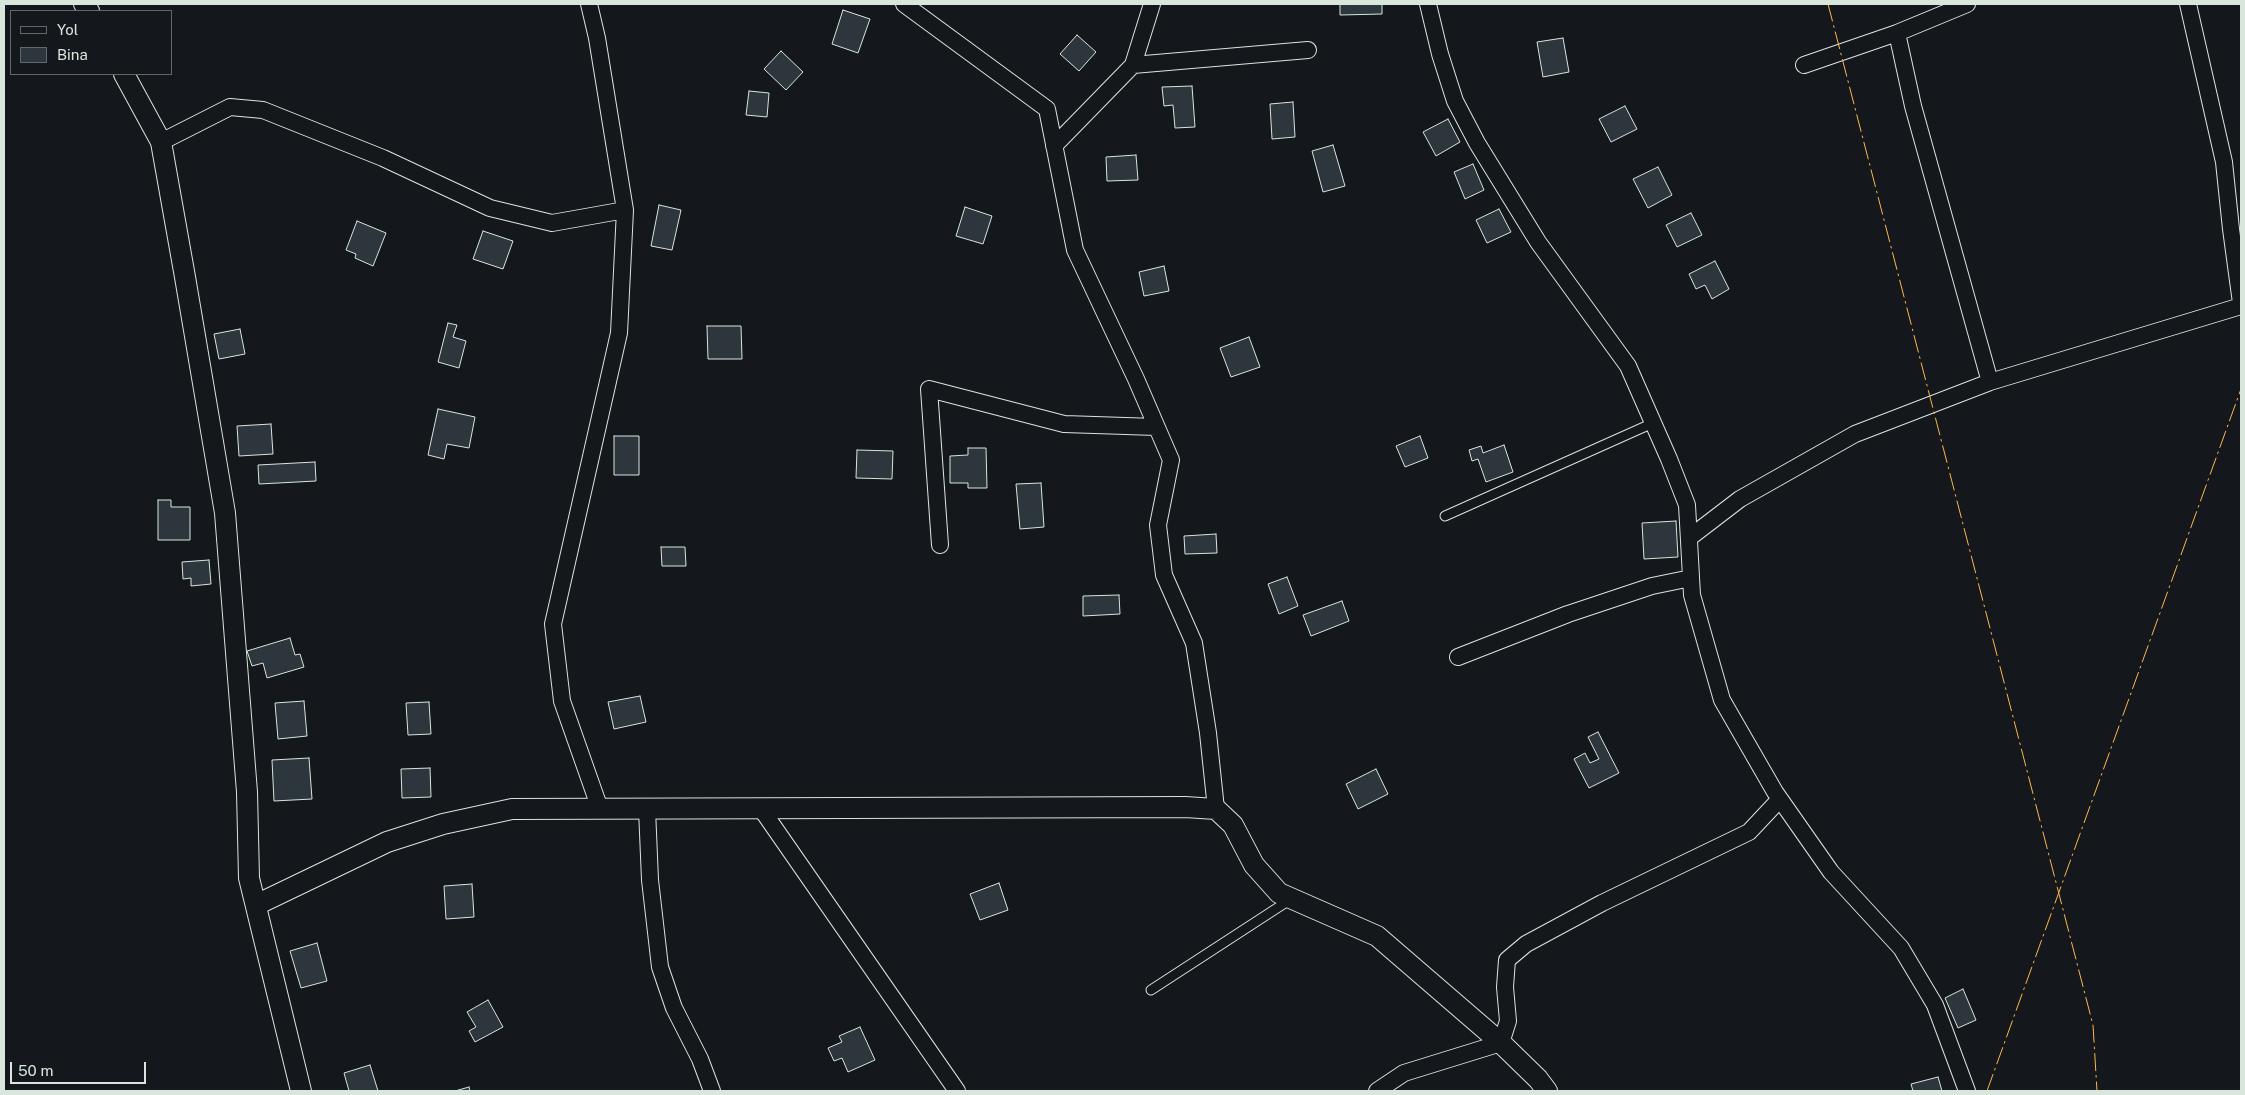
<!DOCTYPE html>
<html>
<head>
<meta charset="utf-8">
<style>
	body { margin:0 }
	#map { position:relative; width:2245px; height:1095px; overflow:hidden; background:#14181c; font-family:"Public Sans",sans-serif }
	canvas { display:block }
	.frame { position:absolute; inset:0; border:5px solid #d8e6dc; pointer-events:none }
	.legend { position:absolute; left:10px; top:10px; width:162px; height:65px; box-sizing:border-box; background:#14181c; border:1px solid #626a69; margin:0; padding:6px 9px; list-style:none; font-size:15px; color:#d8e6dc }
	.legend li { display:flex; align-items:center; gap:10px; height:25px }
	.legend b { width:25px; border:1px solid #626a69 }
	.scale { position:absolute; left:10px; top:1062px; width:136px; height:22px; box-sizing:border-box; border:2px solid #d8e6dc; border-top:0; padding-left:6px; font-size:15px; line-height:18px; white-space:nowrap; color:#d8e6dc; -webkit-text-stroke:4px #14181c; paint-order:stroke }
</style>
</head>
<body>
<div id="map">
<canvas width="2245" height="1095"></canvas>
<div class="frame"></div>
<ul class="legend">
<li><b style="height:6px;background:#14181c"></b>Yol</li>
<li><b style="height:14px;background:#2c363c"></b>Bina</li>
</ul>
<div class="scale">50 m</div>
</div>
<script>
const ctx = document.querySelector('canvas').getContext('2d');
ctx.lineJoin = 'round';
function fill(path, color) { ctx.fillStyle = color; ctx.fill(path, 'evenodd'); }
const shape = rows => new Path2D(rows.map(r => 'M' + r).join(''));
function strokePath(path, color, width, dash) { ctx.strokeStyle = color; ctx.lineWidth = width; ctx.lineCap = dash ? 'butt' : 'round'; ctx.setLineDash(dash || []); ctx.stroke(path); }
const building = shape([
	[1340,4,1382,4,1382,14,1340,15,1340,4],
	[843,10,870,19,858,53,832,44,843,10],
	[1077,35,1096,52,1079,71,1060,54,1077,35],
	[1563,38,1569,72,1543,77,1537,42,1563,38],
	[781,51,803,72,786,90,764,69,781,51],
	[1192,86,1195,127,1175,128,1173,105,1164,106,1162,87,1192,86],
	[749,91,769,93,767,117,746,115,749,91],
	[1293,102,1295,137,1272,139,1270,104,1293,102],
	[1625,106,1637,129,1611,142,1599,119,1625,106],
	[1448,119,1460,142,1436,156,1423,132,1448,119],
	[1333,145,1345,186,1323,192,1312,151,1333,145],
	[1136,155,1138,180,1107,181,1106,157,1136,155],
	[1473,164,1484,190,1465,199,1454,172,1473,164],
	[1658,167,1672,195,1648,208,1633,179,1658,167],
	[659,205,681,210,672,250,651,246,659,205],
	[965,207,992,216,983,244,956,236,965,207],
	[1499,209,1511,232,1487,243,1476,220,1499,209],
	[1691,213,1702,235,1677,247,1666,225,1691,213],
	[357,221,386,233,373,266,355,258,356,254,346,250,357,221],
	[483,231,513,241,503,269,473,259,483,231],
	[1715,261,1729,289,1712,299,1705,285,1696,289,1689,274,1715,261],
	[1164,266,1169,291,1144,296,1139,272,1164,266],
	[448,323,457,325,453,337,466,341,459,368,438,362,448,323],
	[707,326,741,326,742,359,708,359,707,326],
	[240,329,245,354,219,359,214,334,240,329],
	[1249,337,1260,367,1231,377,1220,348,1249,337],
	[438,409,475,417,469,448,447,444,444,459,428,455,438,409],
	[271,424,273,454,239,456,237,426,271,424],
	[614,436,639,436,639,475,614,475,614,436],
	[1420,436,1428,458,1405,467,1396,446,1420,436],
	[1504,445,1513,472,1486,482,1478,459,1472,461,1469,450,1481,446,1483,453,1504,445],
	[968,448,986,448,987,488,968,488,968,483,950,483,950,456,968,455,968,448],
	[857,450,893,451,892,479,856,478,857,450],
	[315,462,316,481,259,484,258,465,315,462],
	[1041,483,1044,527,1020,529,1016,484,1041,483],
	[158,500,171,500,171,507,190,507,190,540,158,540,158,500],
	[1676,521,1678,557,1644,559,1642,523,1676,521],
	[1216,534,1217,553,1185,554,1184,536,1216,534],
	[661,547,685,547,686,566,662,566,661,547],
	[209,560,211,584,191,586,191,578,183,579,182,562,209,560],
	[1287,577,1298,606,1279,614,1268,584,1287,577],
	[1119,595,1120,614,1083,616,1083,596,1119,595],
	[1342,601,1349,621,1311,636,1303,615,1342,601],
	[290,638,295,655,300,654,304,667,267,678,263,663,252,666,247,651,290,638],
	[640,696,646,722,614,729,608,702,640,696],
	[304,701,307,736,278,739,275,703,304,701],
	[429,702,431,734,408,735,406,703,429,702],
	[1598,732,1619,773,1589,788,1574,759,1585,753,1590,763,1599,759,1588,737,1598,732],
	[309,758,312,799,274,801,272,760,309,758],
	[430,768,431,797,402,798,401,769,430,768],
	[1376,769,1388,794,1358,809,1346,784,1376,769],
	[999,883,1008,910,980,920,970,894,999,883],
	[472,884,474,917,446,919,444,886,472,884],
	[317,943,327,981,301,988,290,951,317,943],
	[1963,989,1976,1020,1958,1028,1945,998,1963,989],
	[488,1000,503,1027,475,1042,469,1031,476,1027,467,1012,488,1000],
	[860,1027,875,1060,848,1072,842,1058,834,1061,828,1048,842,1042,839,1036,860,1027],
	[370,1065,378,1091,349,1091,344,1073,370,1065],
	[1938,1077,1942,1091,1913,1091,1911,1084,1938,1077],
	[469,1087,470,1091,455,1091,469,1087]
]);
const service = shape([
	[1445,516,1653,423],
	[1151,990,1291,899]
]);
const minor = shape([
	[589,4,597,38,625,210,619,333,553,624,562,701,600,809],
	[904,4,1047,109,1075,250,1136,379,1171,460,1158,525,1164,575,1194,643,1208,733,1216,809],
	[1428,4,1440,54,1455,101,1477,143,1538,242,1628,366,1669,459,1687,505,1692,595,1722,700,1775,792,1831,872,1901,948,1935,1005,1967,1091],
	[2188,4,2224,162,2231,229,2241,303],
	[1897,33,1913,106,1990,382],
	[1133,65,1308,50],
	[1804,65,1897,33,1967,4],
	[161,142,230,107,263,110,383,158,490,208,552,223,625,210],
	[1054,146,1133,65,1152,4],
	[1689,538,1740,499,1855,434,1990,382,2241,306],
	[940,545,929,389,1064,424,1156,427],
	[1458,657,1568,614,1652,586,1691,578],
	[647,809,650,880,660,967,674,1008,700,1059,712,1091],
	[762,810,957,1091],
	[1377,1091,1404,1073,1501,1043,1508,1021,1505,987,1507,960,1526,944,1602,903,1749,832,1780,799]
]);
const tertiary = shape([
	[84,4,89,11],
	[124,74,161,142,185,277,225,513,247,792,249,878,301,1091],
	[256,905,387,842,443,824,512,809,1185,807,1216,809,1233,825,1254,865,1279,893,1377,936,1501,1043,1538,1079,1547,1091]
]);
const power = shape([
	[1828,4,2093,1025,2097,1091],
	[1987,1091,2241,389]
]);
fill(building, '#2c363c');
strokePath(building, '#d8e6dc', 1);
strokePath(service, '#d8e6dc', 11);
strokePath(minor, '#d8e6dc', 18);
strokePath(tertiary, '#d8e6dc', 22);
strokePath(service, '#14181c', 9);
strokePath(minor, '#14181c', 16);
strokePath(tertiary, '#14181c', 20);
strokePath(power, '#ffb74d', 1, [18, 4, 2.5, 4]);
</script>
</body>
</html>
